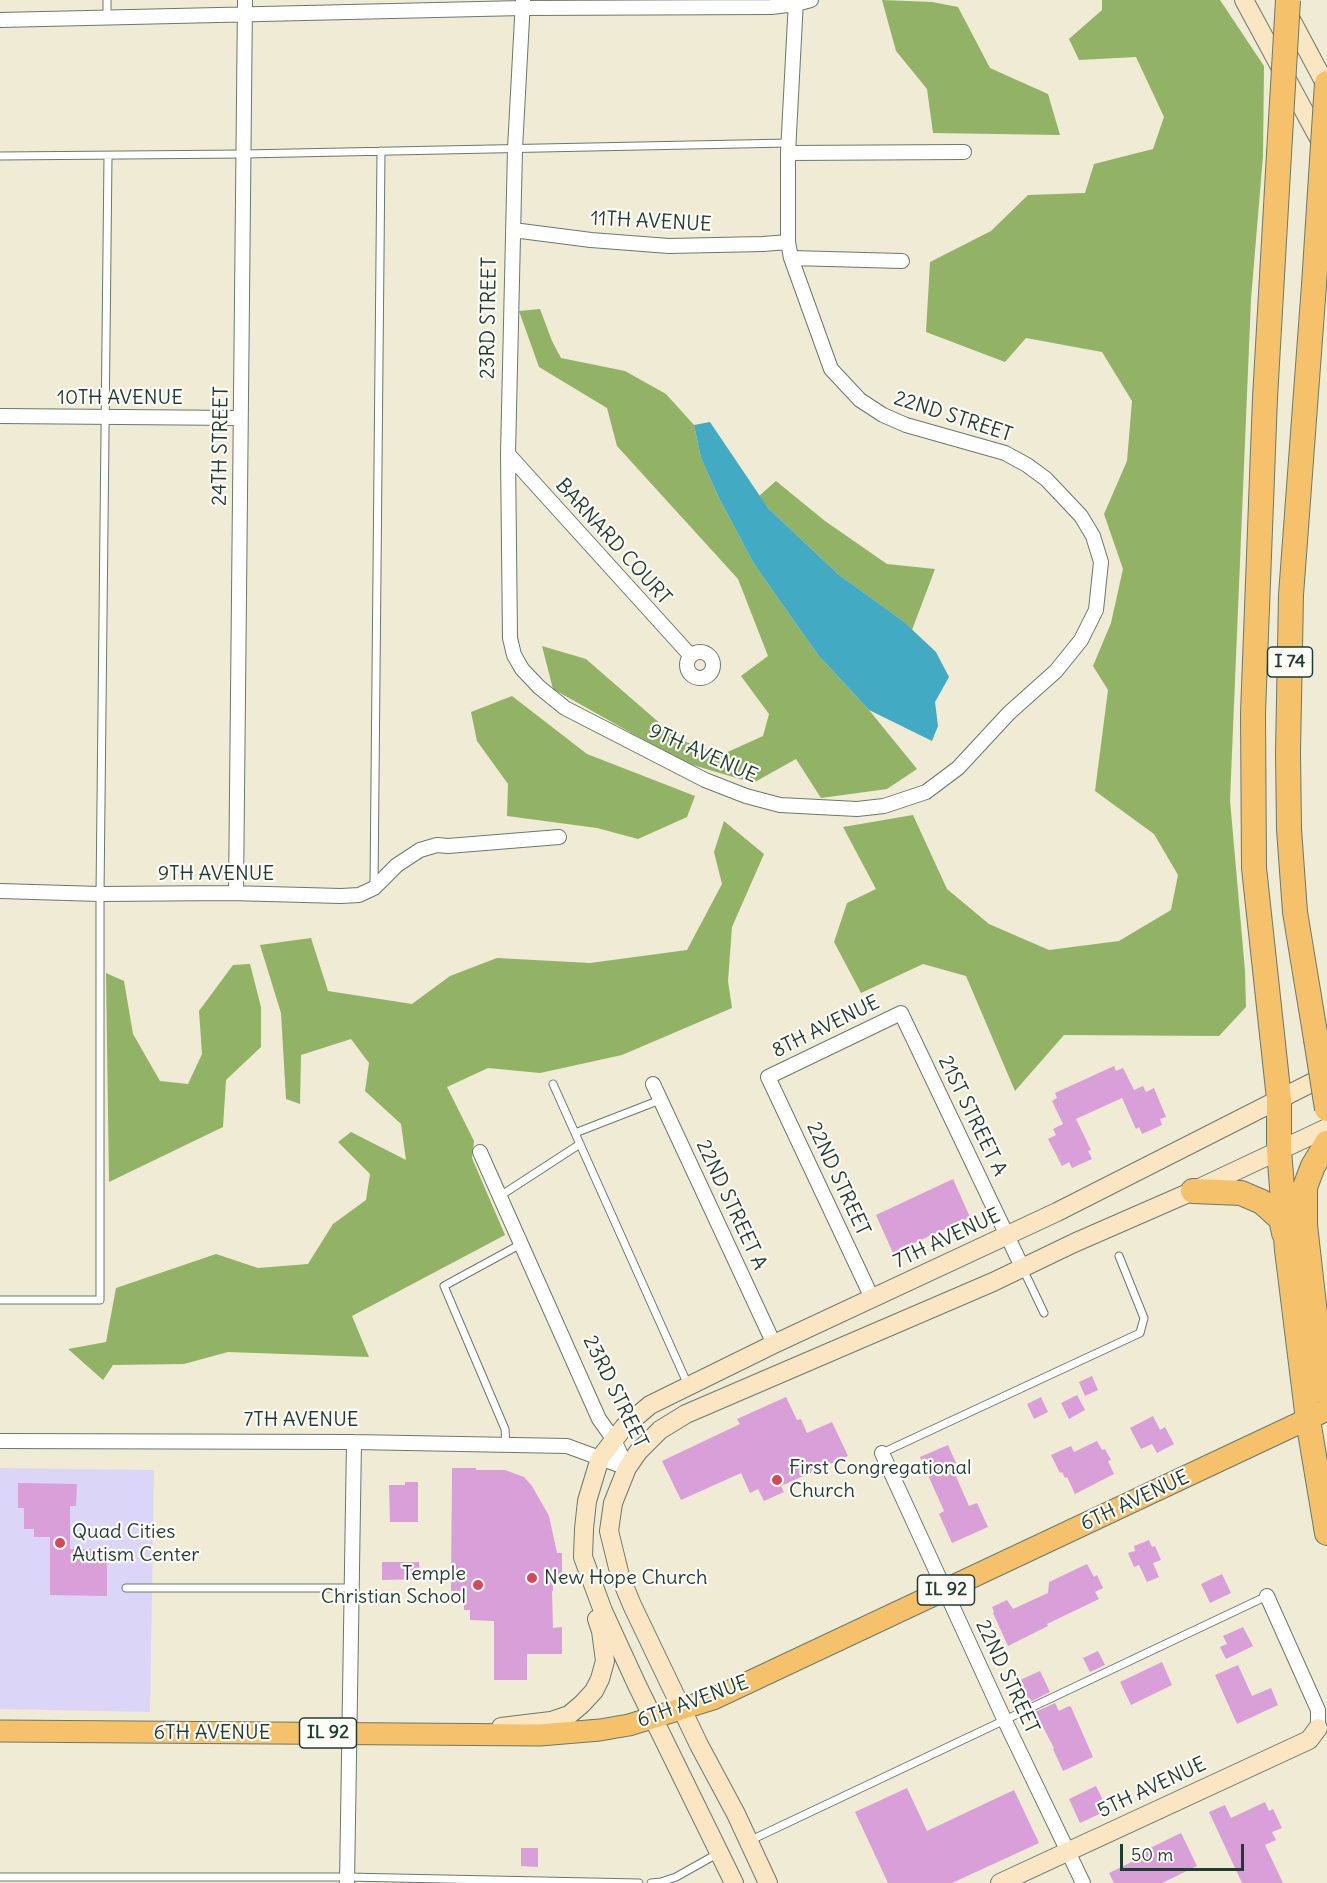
<!DOCTYPE html>
<html>
<head>
<meta charset="utf-8">
<style>
	body { margin:0 }
	#map { position:relative; width:1327px; height:1883px; overflow:hidden; background:#f0ebd4; font-family:Delius,sans-serif }
	canvas { display:block }
	.scale { position:absolute; left:1120px; top:1844px; width:124px; height:27px; box-sizing:border-box; border:3px solid #1f3d34; border-top:0; padding-left:8px; font-size:18px; line-height:21px; white-space:nowrap; color:#1f3d34; -webkit-text-stroke:4px #fdfcf7; paint-order:stroke }
</style>
</head>
<body>
<div id="map">
<canvas width="1327" height="1883"></canvas>
<div class="scale">50 m</div>
</div>
<script>
const ctx = document.querySelector('canvas').getContext('2d');
ctx.lineJoin = 'round';
function fill(path, color) { ctx.fillStyle = color; ctx.fill(path, 'evenodd'); }
const shape = rows => new Path2D(rows.map(r => 'M' + r).join(''));
function strokePath(path, color, width, dash) { ctx.strokeStyle = color; ctx.lineWidth = width; ctx.lineCap = dash ? 'butt' : 'round'; ctx.setLineDash(dash || []); ctx.stroke(path); }
function label(font, color, halo, rows, align = 'center') {
  ctx.font = font + ' Delius,sans-serif'; ctx.lineWidth = 4.5; ctx.setLineDash([]); ctx.textBaseline = 'middle'; ctx.strokeStyle = halo; ctx.fillStyle = color; for (const [text, x, y, turn = 0] of rows) {
    ctx.save(); ctx.translate(x, y); ctx.rotate((+turn || 0) * Math.PI / 180); ctx.textAlign = isNaN(turn) ? turn : align; if (halo) ctx.strokeText(text, 0, 0); ctx.fillText(text, 0, 0); ctx.restore();
  }
}
const built = shape([
	[0,1468,154,1470,150,1712,0,1709]
]);
const forest = shape([
	[882,0,932,2,958,7,990,68,1048,94,1060,135,933,133,927,89,896,51],
	[1102,0,1220,0,1264,66,1263,156,1251,299,1230,800,1245,971,1246,1007,1219,1036,1064,1035,1015,1091,966,976,923,964,861,993,834,942,847,903,876,889,843,827,913,815,947,889,989,924,1049,950,1119,941,1171,910,1178,875,1154,834,1095,791,1108,690,1093,666,1111,623,1123,569,1104,514,1127,461,1132,401,1102,352,1026,338,1005,362,926,332,930,262,991,231,1028,195,1085,193,1094,164,1153,149,1164,117,1136,57,1079,60,1069,39,1102,10],
	[540,309,552,341,561,358,625,371,666,394,694,425,701,458,719,498,754,564,818,655,869,710,917,769,887,789,821,798,796,759,753,783,683,762,553,689,542,646,586,659,678,739,721,755,763,736,769,714,741,676,768,656,738,579,617,446,607,408,539,367,519,311],
	[776,481,825,521,887,564,935,569,912,630,903,621,838,574,768,508,759,496],
	[512,696,587,754,695,796,687,817,638,839,597,828,507,816,508,784,477,741,471,712],
	[724,821,764,854,732,927,728,981,732,1008,622,1055,540,1073,488,1068,447,1087,474,1141,472,1158,505,1235,352,1316,369,1357,228,1352,184,1364,113,1365,103,1380,68,1349,106,1342,116,1288,216,1254,258,1268,308,1264,333,1224,366,1200,370,1174,338,1142,351,1132,406,1160,401,1124,365,1091,369,1063,351,1039,301,1055,300,1104,286,1099,281,1013,260,945,311,938,328,991,412,1004,450,976,497,958,590,963,687,950,722,884,714,852],
	[250,964,261,1007,261,1047,226,1080,223,1127,109,1182,106,973,124,981,133,1034,160,1081,188,1084,202,1054,199,1011,233,965]
]);
const water = shape([
	[710,422,768,508,838,574,903,621,936,652,949,677,935,702,938,726,932,741,869,710,818,655,754,564,719,498,701,458,694,425]
]);
const building = shape([
	[1114,1066,1116,1071,1123,1068,1134,1090,1143,1086,1146,1092,1154,1088,1166,1117,1160,1119,1162,1125,1142,1134,1139,1127,1136,1129,1122,1098,1076,1119,1091,1150,1088,1151,1092,1159,1072,1168,1069,1162,1062,1166,1048,1139,1056,1135,1053,1129,1063,1124,1052,1101,1057,1098,1055,1093],
	[953,1179,970,1217,893,1253,876,1215],
	[1092,1376,1098,1390,1085,1396,1079,1382],
	[1077,1395,1085,1410,1069,1419,1061,1403],
	[786,1397,797,1420,801,1419,807,1433,832,1422,848,1456,781,1486,784,1492,764,1501,758,1489,750,1493,741,1473,681,1500,662,1461,740,1424,737,1419],
	[1041,1397,1048,1412,1034,1419,1027,1404],
	[1153,1416,1160,1430,1165,1427,1174,1444,1157,1453,1152,1444,1141,1449,1130,1428],
	[1097,1441,1102,1450,1105,1449,1111,1460,1108,1461,1114,1474,1075,1494,1067,1477,1065,1478,1062,1472,1060,1473,1051,1455,1071,1446,1074,1452],
	[948,1445,956,1463,951,1465,969,1506,977,1503,988,1527,952,1543,939,1514,944,1511,920,1457],
	[452,1468,476,1468,476,1470,505,1470,524,1477,532,1486,549,1516,557,1553,562,1553,562,1580,553,1580,553,1591,552,1591,553,1628,562,1627,562,1654,527,1654,527,1680,494,1680,494,1621,470,1620,470,1610,464,1610,464,1591,451,1591],
	[405,1482,418,1482,418,1522,390,1522,389,1485,405,1485],
	[18,1483,77,1484,76,1506,70,1506,70,1549,107,1549,107,1596,50,1595,50,1537,34,1537,34,1529,24,1529,24,1508,18,1508],
	[1149,1540,1152,1547,1155,1546,1161,1560,1153,1563,1159,1577,1147,1582,1139,1565,1134,1567,1128,1553,1135,1551,1134,1546],
	[382,1562,419,1562,420,1579,382,1580],
	[1087,1564,1094,1577,1097,1575,1103,1588,1095,1592,1099,1599,1047,1624,1048,1626,1008,1646,993,1613,994,1612,992,1607,1007,1600,1013,1609,1048,1593,1049,1582],
	[1222,1574,1231,1593,1210,1603,1201,1584],
	[1243,1627,1253,1646,1226,1659,1220,1647,1227,1644,1223,1636],
	[1098,1651,1105,1665,1090,1672,1083,1658],
	[1162,1662,1172,1685,1131,1705,1120,1682],
	[1238,1665,1252,1696,1271,1688,1278,1705,1237,1724,1215,1675],
	[1040,1671,1050,1692,1030,1702,1020,1680],
	[1055,1703,1059,1711,1069,1706,1071,1707,1093,1757,1063,1771,1053,1749,1054,1748,1035,1712],
	[1096,1786,1108,1810,1080,1823,1069,1799],
	[907,1788,927,1831,1014,1790,1039,1843,952,1883,888,1883,855,1812],
	[1265,1802,1269,1811,1273,1809,1282,1828,1272,1832,1276,1840,1265,1845,1283,1883,1242,1883,1209,1812,1225,1805,1231,1818],
	[1181,1833,1197,1866,1162,1883,1114,1883,1109,1873,1142,1857,1140,1853],
	[521,1848,538,1848,538,1867,521,1866]
]);
const lane = shape([
	[107,18,107,0],
	[0,156,244,154,789,143],
	[374,886,381,151],
	[553,1084,688,1385],
	[575,1133,660,1100],
	[500,1196,580,1144],
	[1023,1269,1044,1313],
	[0,1300,100,1300,100,894,108,156],
	[506,1445,505,1429,444,1286,521,1244],
	[882,1453,1140,1333,1144,1318,1119,1256],
	[126,1588,352,1588],
	[749,1841,1267,1596],
	[0,1877,347,1877,639,1883],
	[651,1883,661,1882,676,1877,717,1854]
]);
const street = shape([
	[523,0,515,149,508,454,510,638,514,655,522,669,539,687,565,708,705,780,746,796,780,805,857,809,884,806,926,792,958,768,1009,713,1056,671,1081,640,1096,610,1101,562,1093,536,1081,516,1046,479,1027,465,1005,453,906,425,883,415,860,400,831,369,791,258,788,242,788,153,796,0],
	[0,20,523,8,771,7,796,4,811,0],
	[788,153,964,152],
	[513,230,591,240,669,246,763,244,788,242],
	[791,258,902,261],
	[0,416,240,418],
	[508,454,690,655],
	'687 665a13 13 0 1 1 26 0a13 13 0 1 1-26 0Z',
	[0,891,100,894,231,893,341,896,359,895,374,888,397,865,420,850,437,845,448,846,559,837],
	[236,893,245,0],
	[653,1084,774,1344],
	[480,1152,599,1419,614,1440,627,1468],
	[872,1298,768,1077,901,1013,1023,1269],
	[0,1441,354,1442,567,1446,627,1468],
	[882,1453,1005,1721,1083,1883],
	[1267,1596,1318,1710,1318,1728],
	[347,1883,354,1442]
]);
const secondary = shape([
	[1244,0,1323,146],
	[1287,12,1327,87],
	[501,1727,551,1721,569,1715,582,1704,594,1691,600,1679,605,1661,601,1631,597,1619],
	[734,1883,637,1685,603,1611,583,1557,584,1529,587,1501,600,1458,624,1427,650,1405,774,1344,1057,1212,1327,1075],
	[768,1883,736,1814,699,1745,632,1605,620,1576,609,1531,613,1503,627,1468,638,1452,660,1430,686,1414,993,1282,1074,1243,1193,1191,1327,1128],
	[1000,1883,1309,1740,1318,1728]
]);
const primary = shape([
	[0,1731,540,1735,600,1730,629,1725,713,1699,1327,1410]
]);
const highway = shape([
	[1279,154,1265,398,1253,713,1254,868,1279,1099,1279,1150,1287,1250,1308,1420,1327,1533],
	[1314,285,1291,595,1288,752,1289,829,1295,912,1316,1039],
	[1327,1143,1313,1166,1305,1187,1305,1225,1321,1367,1327,1394],
	[1193,1191,1241,1193,1262,1202,1281,1219,1284,1233]
]);
const highwayBridge = shape([
	[1279,154,1288,0],
	[1314,285,1327,83],
	[1316,1039,1327,1109]
]);
const markers = [
	[777,1480,6,"#d1495b"],
	[60,1543,6,"#d1495b"],
	[532,1578,6,"#d1495b"],
	[478,1585,6,"#d1495b"]
];
const shields = [
	[1290,662,45],
	[946,1590,57],
	[328,1733,57]
];
const shieldNames = [
	["I 74",1290,662],
	["IL 92",946,1590],
	["IL 92",328,1733]
];
const streetNames = [
	["11TH AVENUE",651,222,3],
	["23RD STREET",489,318,-89],
	["10TH AVENUE",120,398],
	["22ND STREET",953,417,18],
	["24TH STREET",221,446,-89],
	["BARNARD COURT",613,542,48],
	["9TH AVENUE",703,754,24],
	["9TH AVENUE",216,874],
	["8TH AVENUE",826,1027,-26],
	["21ST STREET A",972,1116,64],
	["22ND STREET",838,1179,65],
	["22ND STREET A",731,1205,65],
	["7TH AVENUE",947,1239,-25],
	["23RD STREET",615,1392,64],
	["7TH AVENUE",301,1420],
	["6TH AVENUE",1135,1501,-25],
	["22ND STREET",1007,1677,65],
	["6TH AVENUE",693,1702,-20],
	["6TH AVENUE",212,1733],
	["5TH AVENUE",1152,1788,-25]
];
const poiNames = [
	["First Congregational",789,1468],
	["Church",789,1491],
	["Quad Cities",72,1532],
	["Autism Center",72,1555],
	["Temple",466,1574,"right"],
	["Christian School",466,1597,"right"],
	["New Hope Church",544,1578]
];
fill(built, '#dbd6f7');
fill(forest, '#92b265');
fill(water, '#43aac3');
fill(building, '#d99fd9');
strokePath(lane, '#687a6c', 9);
strokePath(street, '#687a6c', 16);
strokePath(secondary, '#687a6c', 20);
strokePath(primary, '#687a6c', 23);
strokePath(highway, '#687a6c', 26);
strokePath(lane, '#fff', 7);
strokePath(street, '#fff', 14);
strokePath(secondary, '#fbe6c4', 18);
strokePath(primary, '#f5c16b', 21);
strokePath(highway, '#f5c16b', 24);
strokePath(highwayBridge, '#687a6c', 26, []);
strokePath(highwayBridge, '#f5c16b', 24);
for (const [x, y, r, color] of markers) { const dot = new Path2D(); dot.arc(x, y, r, 0, 2 * Math.PI); ctx.fillStyle = color; ctx.fill(dot); strokePath(dot, '#fdfcf7', 2); }
for (const [x, y, w] of shields) { const box = new Path2D(); box.roundRect(x - w / 2, y - 15, w, 30, 4.5); ctx.fillStyle = '#fdfcf7'; ctx.fill(box); strokePath(box, '#1f3d34', 1.5); }
label('bold 18px', '#1f3d34', null, shieldNames);
label('20px', '#1f3d34', '#fdfcf7', streetNames);
label('20px', '#1f3d34', '#fdfcf7', poiNames, 'left');
</script>
</body>
</html>
